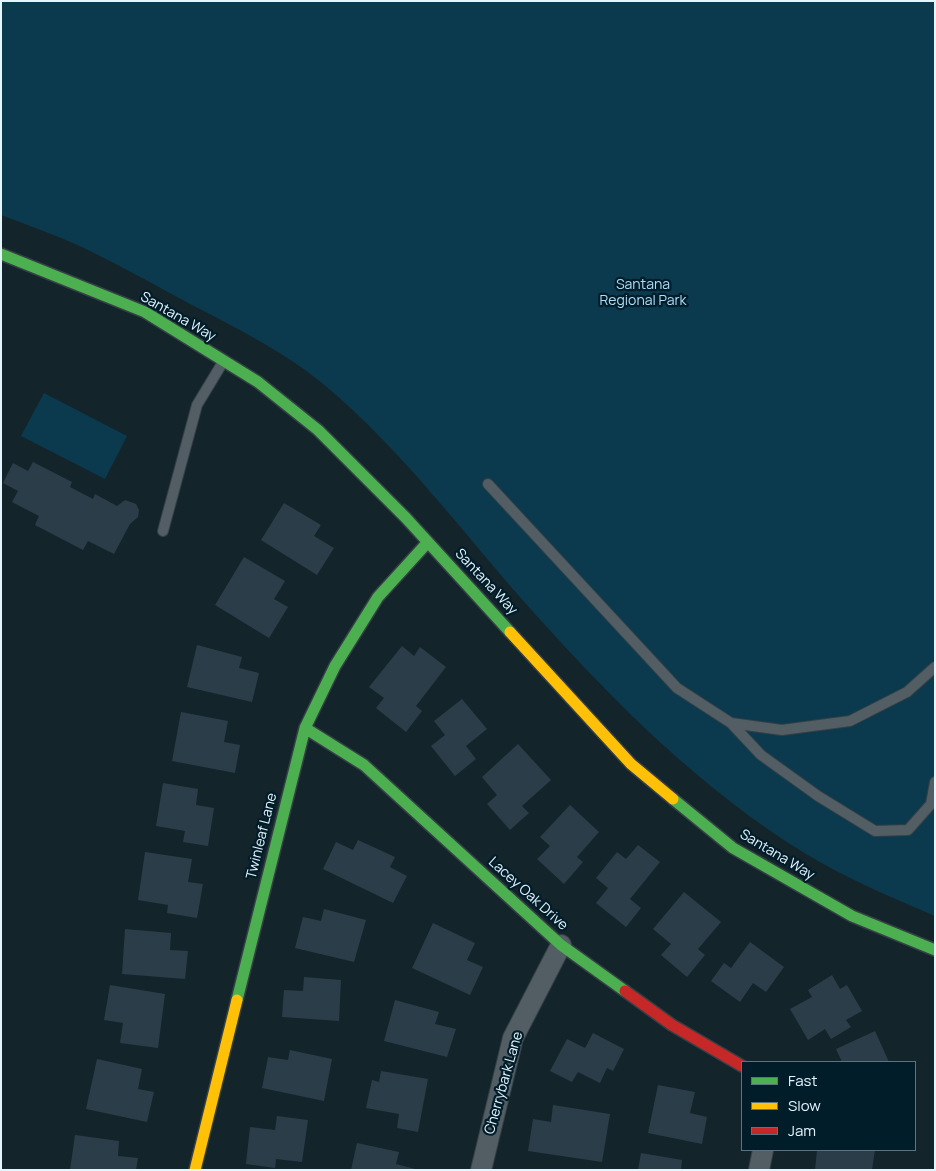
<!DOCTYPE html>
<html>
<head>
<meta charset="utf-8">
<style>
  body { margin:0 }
  #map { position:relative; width:936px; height:1171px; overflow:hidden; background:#14242b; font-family:Manrope,sans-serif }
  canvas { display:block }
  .frame { position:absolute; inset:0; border:2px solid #e5f5fe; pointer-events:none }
  .legend { position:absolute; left:741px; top:1061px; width:175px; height:90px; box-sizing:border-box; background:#021d2a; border:1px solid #5d737f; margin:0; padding:6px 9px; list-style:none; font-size:15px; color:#e5f5fe }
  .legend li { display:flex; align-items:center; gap:10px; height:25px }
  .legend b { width:25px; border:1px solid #5d737f }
</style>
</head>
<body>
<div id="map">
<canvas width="936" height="1171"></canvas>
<div class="frame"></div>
<ul class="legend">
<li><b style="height:6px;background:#4caf50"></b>Fast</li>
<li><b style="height:6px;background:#ffc107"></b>Slow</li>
<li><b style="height:6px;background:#c62828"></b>Jam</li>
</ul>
</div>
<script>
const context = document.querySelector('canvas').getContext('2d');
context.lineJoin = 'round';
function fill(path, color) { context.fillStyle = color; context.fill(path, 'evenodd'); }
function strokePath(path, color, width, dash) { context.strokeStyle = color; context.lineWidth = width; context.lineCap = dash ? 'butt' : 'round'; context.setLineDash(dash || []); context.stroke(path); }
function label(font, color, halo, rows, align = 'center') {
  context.font = font + ' Manrope,sans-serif'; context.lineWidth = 4.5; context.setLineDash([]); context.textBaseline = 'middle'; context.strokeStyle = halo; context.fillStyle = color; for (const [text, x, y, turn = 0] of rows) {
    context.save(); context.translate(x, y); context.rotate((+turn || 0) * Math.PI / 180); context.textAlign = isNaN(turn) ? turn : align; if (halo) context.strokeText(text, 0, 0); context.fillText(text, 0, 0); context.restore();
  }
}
const green = new Path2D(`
  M1 1H935V916C891 897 847 879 806 854 703 791 616 704 535 614 465 536 403 450 322 383 283 351 238 329 194 306 154 285 115 262 73 243 50 233 25 224 1 215Z
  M44 393 127 436 105 479 21 436Z`);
const building = new Path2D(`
  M33 462 72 482 70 487 93 499 95 494 117 506 125 500 136 504 139 510 138 517 130 524 114 554 88 541 83 550 35 525 39 516 12 502 18 491 3 483 13 463 28 471Z
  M284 503 321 525 314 536 334 548 317 575 261 540Z
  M244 557 285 581 274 599 288 607 269 638 215 605Z
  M197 645 242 657 239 668 259 673 252 702 187 687Z
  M402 646 414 656 420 647 446 667 416 706 422 711 406 732 376 708 384 698 369 687Z
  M462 699 487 729 466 746 476 759 455 776 431 746 445 735 434 721Z
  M181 712 228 721 224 742 240 745 235 773 172 761Z
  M518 744 551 780 522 806 529 813 510 830 487 804 497 795 482 777Z
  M163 783 198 789 196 805 214 808 208 846 183 842 185 831 156 826Z
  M570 805 599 832 577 857 583 862 564 884 537 859 550 846 540 837Z
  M358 840 395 857 390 867 407 876 393 903 323 869 336 842 353 850Z
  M638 845 660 862 630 899 641 908 626 927 596 903 608 888 596 878 617 852 626 859Z
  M145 852 192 859 188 882 203 884 197 918 167 913 168 905 138 900Z
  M684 892 721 922 698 949 705 955 687 977 661 955 671 944 653 929Z
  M324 909 366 920 354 962 295 948 303 917 321 921Z
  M433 923 475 943 467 960 483 967 470 995 412 968Z
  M125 929 171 933 170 950 188 951 185 979 122 974Z
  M750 942 784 967 766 992 753 983 740 1002 711 981 724 963 731 968Z
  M832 975 840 989 847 985 862 1011 846 1020 851 1027 831 1039 825 1029 808 1040 790 1009 812 997 808 990Z
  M304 977 341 980 339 1021 282 1017 284 990 303 991Z
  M110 985 165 994 158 1048 120 1043 123 1023 104 1020Z
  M395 1000 439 1012 435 1024 456 1029 447 1057 384 1041Z
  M875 1031 889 1062H842L836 1049Z
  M593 1033 624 1049 613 1071 607 1068 600 1083 578 1072 572 1082 550 1071 567 1039 585 1048Z
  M290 1050 332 1059 324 1101 262 1088 268 1057 288 1060Z
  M97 1059 142 1069 138 1089 154 1092 147 1122 86 1109Z
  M381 1071 428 1079 418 1132 397 1128 399 1114 366 1108 372 1080 379 1082Z
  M658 1085 695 1092 690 1113 707 1117 702 1144 648 1133Z
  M553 1105 610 1114 602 1162 528 1151 533 1119 551 1122Z
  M277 1116 308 1120 302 1162 276 1159 275 1168 246 1164 250 1127 275 1130Z
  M75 1135 119 1141 118 1156 138 1158 136 1170H70Z
  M357 1143 399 1152 396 1164 419 1170H351Z
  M817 1150H875L872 1170H815Z
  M641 1153 682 1160 681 1170H638Z`);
const lane = new Path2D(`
  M488 484 677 688 731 723 782 730 850 721 907 692 935 667
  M163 531 197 405 223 362
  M731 723 761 755 818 796 875 831 908 830 931 804 935 782`);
const street = new Path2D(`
  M481 1170 513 1038 561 945
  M759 1170 763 1150`);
const fast = new Path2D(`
  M1 254 145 312 258 382 318 430 406 518 510 632
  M305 728 364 765 561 945 625 991
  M673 799 733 848 852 916 935 950
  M237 1000 305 728 335 666 378 597 428 542`);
const slow = new Path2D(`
  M510 632 631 764 673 799
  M195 1170 237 1000`);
const jam = new Path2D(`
  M625 991 672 1025 742 1066`);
const parkNames = [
  ["Santana",643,285],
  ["Regional Park",643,301]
];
const streetNames = [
  ["Santana Way",178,317,30],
  ["Santana Way",486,582,47],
  ["Twinleaf Lane",262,836,-76],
  ["Santana Way",777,855,31],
  ["Lacey Oak Drive",528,894,42],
  ["Cherrybark Lane",504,1083,-74]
];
fill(green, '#0b3a4e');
fill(building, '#2c3d4a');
strokePath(lane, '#354046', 12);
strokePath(street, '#354046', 22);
strokePath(fast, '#354046', 14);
strokePath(slow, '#354046', 14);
strokePath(jam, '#354046', 14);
strokePath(lane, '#525e64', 10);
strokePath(street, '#525e64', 20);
strokePath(fast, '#4caf50', 11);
strokePath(slow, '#ffc107', 11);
strokePath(jam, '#c62828', 11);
label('14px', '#addefa', '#021d2a', parkNames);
label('14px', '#e5f5fe', '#021d2a', streetNames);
</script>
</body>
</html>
